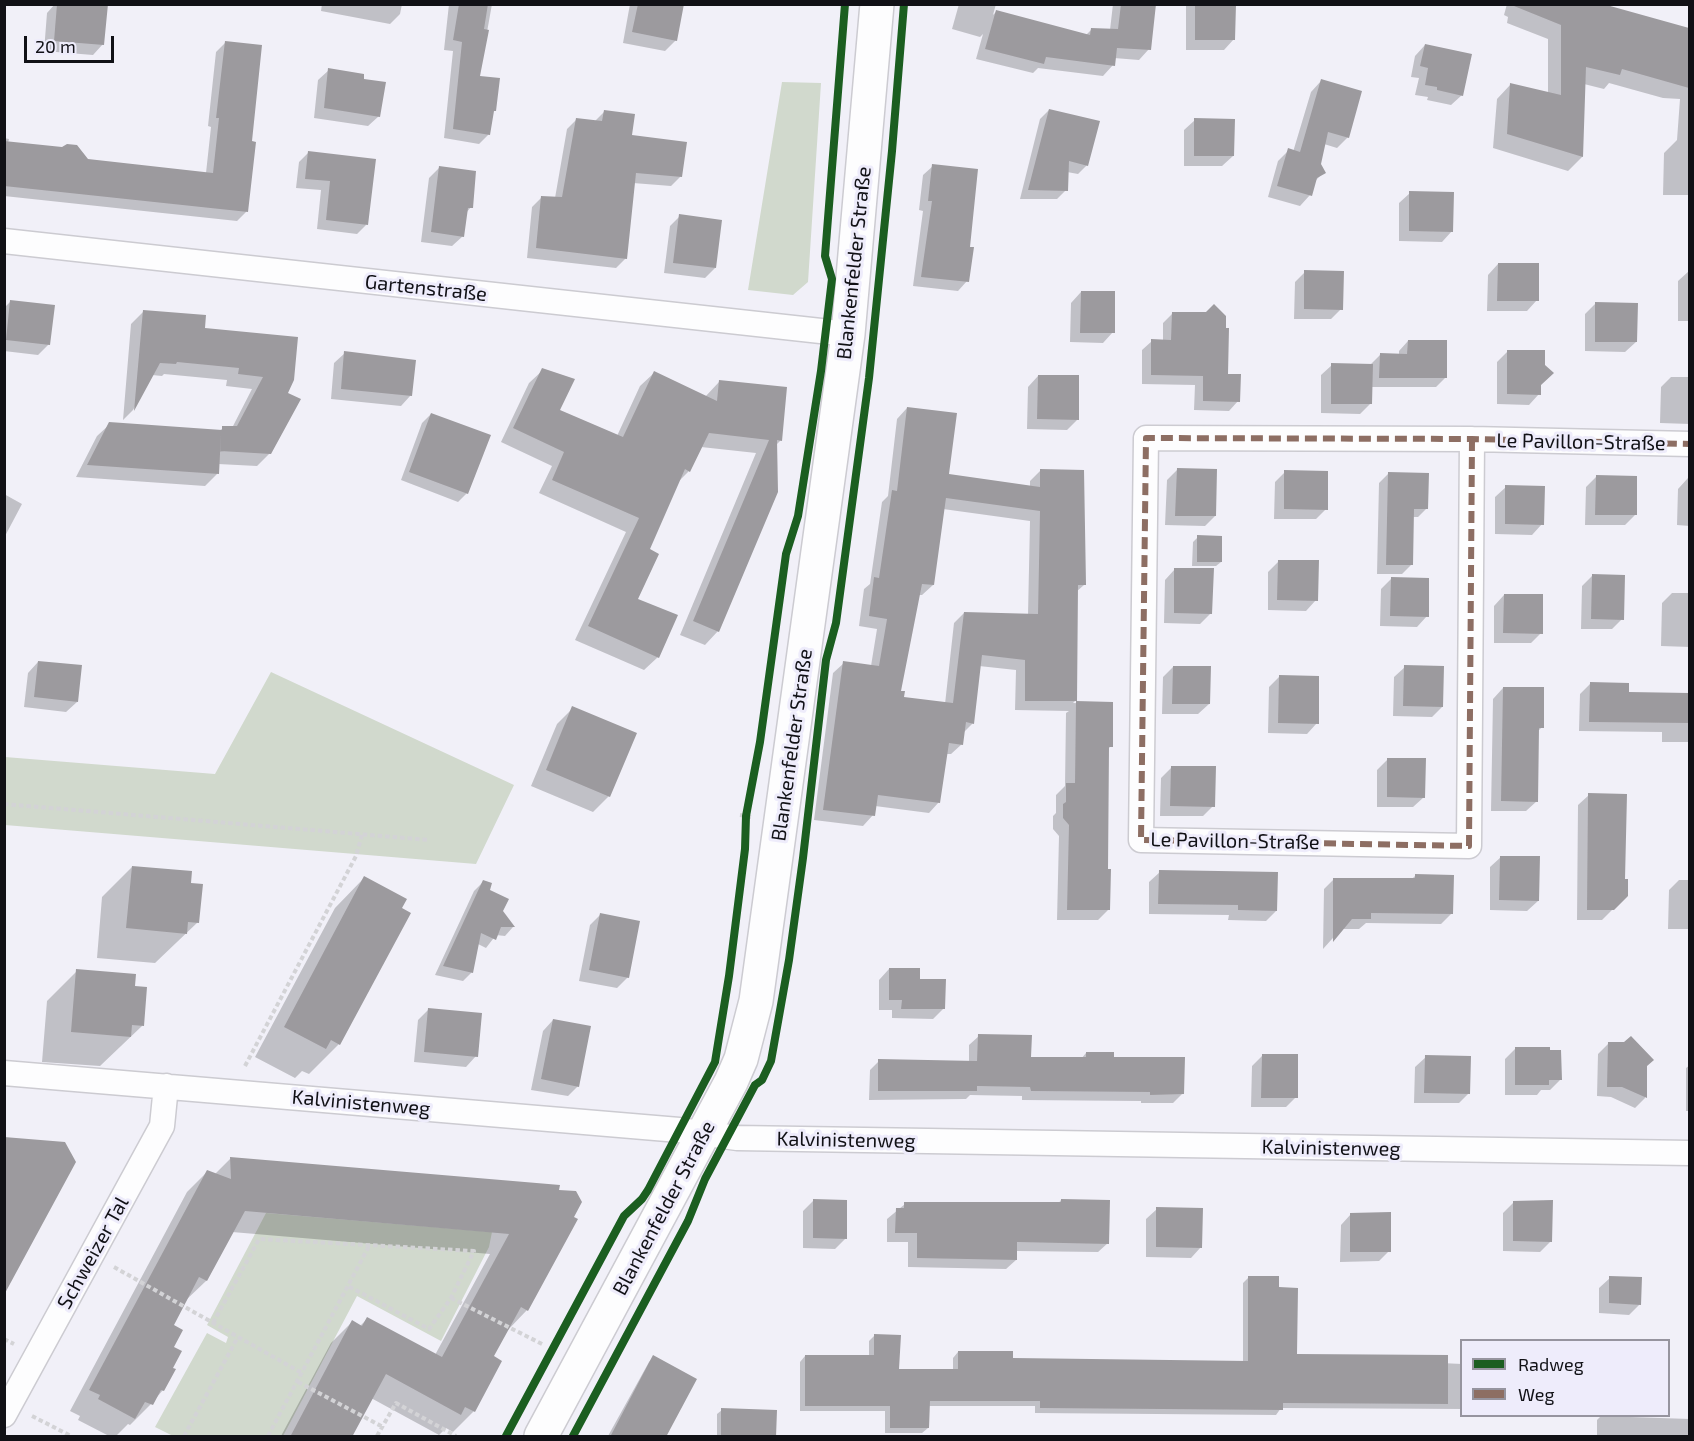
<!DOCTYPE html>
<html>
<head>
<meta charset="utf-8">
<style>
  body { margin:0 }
  #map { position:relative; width:1694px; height:1441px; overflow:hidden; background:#f1f0f8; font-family:"Exo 2",sans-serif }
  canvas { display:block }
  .frame { position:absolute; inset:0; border:6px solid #111116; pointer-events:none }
  .legend { position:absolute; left:1460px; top:1339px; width:210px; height:78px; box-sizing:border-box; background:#eeecfb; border:2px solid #96949f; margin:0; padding:8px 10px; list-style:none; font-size:18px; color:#111116 }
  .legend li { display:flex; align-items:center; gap:12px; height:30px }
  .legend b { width:30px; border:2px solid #96949f }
  .scale { position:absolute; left:24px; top:36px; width:90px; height:27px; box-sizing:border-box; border:3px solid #111116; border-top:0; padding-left:8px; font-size:18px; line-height:21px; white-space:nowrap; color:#111116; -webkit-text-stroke:4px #eeecfb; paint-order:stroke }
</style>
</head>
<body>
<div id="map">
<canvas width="1694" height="1441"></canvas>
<div class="frame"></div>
<ul class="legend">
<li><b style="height:8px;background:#1b5e20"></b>Radweg</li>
<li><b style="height:8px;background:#8d6e63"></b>Weg</li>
</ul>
<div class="scale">20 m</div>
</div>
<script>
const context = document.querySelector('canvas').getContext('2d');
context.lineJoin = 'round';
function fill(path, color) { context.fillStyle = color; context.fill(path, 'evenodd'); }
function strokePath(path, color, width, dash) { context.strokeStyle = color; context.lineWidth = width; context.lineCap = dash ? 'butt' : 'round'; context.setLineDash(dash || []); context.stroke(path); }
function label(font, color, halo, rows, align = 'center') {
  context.font = font + ' "Exo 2",sans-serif'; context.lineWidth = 6; context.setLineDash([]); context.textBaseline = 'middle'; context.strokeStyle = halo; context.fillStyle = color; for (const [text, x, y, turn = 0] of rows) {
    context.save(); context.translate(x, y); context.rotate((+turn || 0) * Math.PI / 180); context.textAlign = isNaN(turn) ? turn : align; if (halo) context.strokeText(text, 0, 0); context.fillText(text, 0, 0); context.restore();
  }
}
const green = new Path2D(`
  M782 82 821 83 808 282 793 295 748 290Z
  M271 672 514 785 476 864 5 825V757L215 774Z
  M266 1213 492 1232 489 1247 441 1341 357 1296 283 1436H173L155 1427 207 1333 226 1343 228 1337 207 1325Z`);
const shadow = new Path2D(`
  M55 4H87L103 44 93 55 44 51 47 13Z
  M322 4H402L400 14 390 24 321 11Z
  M449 4H492L479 77 492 113 489 134 479 144 444 138 453 51 444 50Z
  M630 4H683L676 40 665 51 623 43Z
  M959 4H996L993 15 996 12 1085 36 1092 29 1110 30 1113 4H1154L1149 49 1139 60 1114 58 1113 65 1103 76 1038 68 1033 73 976 59 983 34 980 37 952 29Z
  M1186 4H1234V39L1224 50H1186Z
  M1507 4H1597L1690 30V195H1663L1664 153 1677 140 1680 99 1663 98 1609 83 1604 89 1584 84 1582 157 1568 171 1493 148 1497 99 1511 84 1548 93V39L1507 23 1508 17 1504 15Z
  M225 43 251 143 246 212 237 221 4 196V138L9 139 8 143 88 160 206 173 211 127 208 126 216 52Z
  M1425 45 1462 95 1451 105 1427 100 1428 97 1415 95 1419 78 1411 77 1415 56Z
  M329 70 363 80 379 116 368 126 314 118 318 80Z
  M1321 81 1348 137 1337 148 1324 144 1320 164 1324 172 1314 182 1310 195 1300 206 1268 197 1278 161 1289 150 1293 152 1311 92Z
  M1049 110 1087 165 1078 174 1067 172 1066 190 1057 199H1020L1040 119Z
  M605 111 630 137 681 176 671 186 633 183 626 258 616 268 527 258 532 207 542 197 555 198 567 129 577 119 594 122Z
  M1195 120 1233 156 1222 166H1184V130Z
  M309 152 366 225 357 234 317 229 321 190 296 188 299 162Z
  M933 166 968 248 967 281 958 291 913 286 923 211 919 210 923 175Z
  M439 168 471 207 466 213 463 236 452 246 421 242 429 178Z
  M1410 193 1452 231 1442 242 1399 241V203Z
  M680 216 715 268 705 278 664 273 670 226Z
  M1498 264 1537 300 1527 311H1487L1488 275Z
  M1689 271 1690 321H1678V281Z
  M1305 272 1341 309 1331 319H1294L1295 282Z
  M1081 292 1113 332 1103 343 1070 342 1071 303Z
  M11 301 49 344 38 355 4 351V308Z
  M1596 303 1636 342 1625 352 1585 351V314Z
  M144 311 204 330 286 393 270 453 257 466 218 464 217 474 205 486 76 477 97 436 110 424 218 432 223 428H232L252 389 226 386 227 380 164 374 162 376 152 375 133 410 123 420 131 324Z
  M1172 314 1227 375 1238 401 1229 411 1194 410 1195 385 1142 384V350L1152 341H1163V323Z
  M1408 341 1445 378 1436 387H1371V403L1360 414 1321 413V375L1332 365 1371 364 1380 355H1399V351Z
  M1508 351 1539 386V394L1529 405 1497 404V362Z
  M345 353 411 395 401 406 331 399 334 363Z
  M543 370 558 410 617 436 640 386 654 373 705 397 719 382 781 440 776 445 718 631 705 645 680 635 756 453 701 447 689 471 677 483 648 550 636 599 658 657 644 670 575 640 626 532 539 493 552 466 501 442 529 383Z
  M1038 376 1077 420 1067 430 1027 429 1028 387Z
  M1671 377H1690V424L1660 423 1661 387Z
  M907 408 947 475 1030 487V481L1041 470 1084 585 1076 592 1075 701 1073 703 1112 704 1111 746 1107 750 1108 910 1098 920H1057L1059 836 1053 829V816L1056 813V795L1065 786 1066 713 1069 711 1015 710 1016 670 979 666 973 723 963 733 962 744 951 754H946L939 802 929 813 875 806 873 815 863 826 814 820 833 673 844 663 871 666 877 629 859 626 864 589 870 584 882 502 888 496 897 419ZM943 509 1030 521 1028 615 964 613 954 623 945 704 902 698 899 692 918 595H922L933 585Z
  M431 414 467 493 458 502 401 480 422 423Z
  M1177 470 1215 516 1205 526 1165 525 1167 480Z
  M1285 472 1326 509 1316 519H1274L1275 482Z
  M1388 474 1427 508 1418 517H1412L1411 565 1402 574H1377L1379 483Z
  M1596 477 1635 515 1625 525H1585L1586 487Z
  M1688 478 1690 526 1677 525 1678 489Z
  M1506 487 1542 524 1532 535 1495 534V497Z
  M4 494 22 504 4 538Z
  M1198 537 1221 562 1216 566H1192L1193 542Z
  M1279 561 1316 600 1306 611 1268 610V572Z
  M1175 569 1211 613 1200 624 1164 623 1165 580Z
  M1592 576 1622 619 1612 629H1581L1582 586Z
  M1391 579 1427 616 1417 627 1380 626 1381 589Z
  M1672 593H1690V647L1661 646 1662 603Z
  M1504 595 1541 633 1531 643H1494V606Z
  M38 662 77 702 66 712 24 707 28 673Z
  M1173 667 1209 704 1198 714H1162L1163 677Z
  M1405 667 1442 707 1432 717 1393 716 1394 677Z
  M1279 677 1317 723 1307 734 1268 733 1269 687Z
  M1590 684 1627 694 1690 695V742H1662V732L1579 731 1580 694Z
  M1503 688 1542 727 1537 732V801L1526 811H1491L1493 699Z
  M573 708 609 796 593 812 531 786 557 724Z
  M1388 759 1424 797 1413 807H1377V770Z
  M1172 767 1213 806 1203 816H1160L1161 778Z
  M1589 795 1627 895 1602 920H1577L1578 805Z
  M1501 857 1538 901 1527 911 1490 910V867Z
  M132 867 189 884 198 922 155 963 97 958 102 897Z
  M1160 872 1276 911 1266 921 1228 920 1229 915 1149 914V882Z
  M1415 876 1452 913 1441 924 1366 923 1359 929H1341L1323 949 1324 889 1334 879 1411 880Z
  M364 878 339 1044 309 1074 302 1071 295 1078 255 1057 335 908Z
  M1679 880H1690V929H1668L1669 890Z
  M483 882 513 927 505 936 496 935 486 948 478 944 472 972 463 981 435 975 474 891Z
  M600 915 628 977 617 988 579 981 590 925Z
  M889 969 944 1008 933 1019 892 1018V1010H879V980Z
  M77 971 134 987 142 1026 100 1066 42 1062 47 1001Z
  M429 1009 476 1056 466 1067 414 1062 418 1020Z
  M553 1020 578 1086 568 1096 531 1090 543 1031Z
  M979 1036 1030 1058 1081 1059 1086 1053 1113 1059 1182 1094 1173 1103H1141V1101L1022 1100V1096L970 1095 966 1099 869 1100 870 1070 879 1061 969 1062V1045Z
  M1608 1044 1646 1066 1645 1098 1635 1108 1611 1097 1597 1096 1598 1054Z
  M1515 1049 1548 1052 1560 1080 1550 1090H1541L1537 1095H1505V1059Z
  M1262 1056 1296 1097 1286 1107H1251L1252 1066Z
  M1426 1057 1469 1093 1459 1103H1414L1415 1067Z
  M1690 1065V1111H1686V1068Z
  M230 1159 557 1191 572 1217 576 1219 527 1310 506 1332 492 1357 474 1411 453 1432 446 1428 439 1435 371 1398 351 1436H281L331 1343 352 1322 360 1326 367 1319 435 1355 490 1254 232 1232 206 1281 185 1301 172 1326V1348L163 1390 151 1404 130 1425 128 1424 116 1436H109L78 1420 80 1416 70 1411 187 1192 208 1171 215 1174Z
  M1061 1200 1108 1243 1098 1252 1016 1251V1260L1006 1269 908 1267V1242H887V1219L905 1204H1058Z
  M813 1201 846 1238 835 1249 803 1248V1211Z
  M1513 1203 1551 1241 1540 1252 1503 1251V1213Z
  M1157 1209 1201 1247 1191 1258 1146 1257V1219Z
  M1351 1214 1389 1251 1379 1261 1340 1262 1341 1225Z
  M1249 1277 1278 1289 1295 1356 1462 1364V1409L1281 1408 1276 1415 1035 1413V1406H928V1428L922 1433H885V1411H800V1362L805 1356 869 1357V1341L875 1335 897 1371H953V1358L958 1352 1012 1360 1243 1362V1283Z
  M1610 1278 1640 1304 1629 1315 1599 1313V1288Z
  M653 1357 664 1436H608L649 1362Z
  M722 1410 775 1436H717V1414Z
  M1469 1416H1577L1575 1417Z
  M1601 1416 1690 1419V1436H1597V1420Z`);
const building = new Path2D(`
  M57 4H108L104 45 54 41Z
  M459 4H488L484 29 489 30 480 76 500 78 496 111H494L490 135 453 129 462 42 453 40Z
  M638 4H684L677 41 632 32Z
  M1121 4H1156L1151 50 1117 48 1115 66 1046 57 1044 64 985 49 996 10 1090 35 1091 28 1118 29Z
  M1195 4H1236L1235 40H1195Z
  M1515 4H1603L1689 28V88L1622 69 1620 75 1586 67 1583 157 1507 134 1510 83 1561 95V25L1514 6Z
  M225 41 262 45 252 141 256 142 248 212 4 186V141L62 147 67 144 77 145 88 159 213 173 219 118H216Z
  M1425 44 1472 54 1463 96 1437 90V87L1425 85 1428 68 1420 66Z
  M328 68 364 74V79L386 82 380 117 324 108Z
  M1321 79 1362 91 1349 138 1328 132 1321 164 1326 173 1317 178 1312 196 1277 186 1288 148 1300 152Z
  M1049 109 1100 121 1088 166 1069 161 1068 191 1028 190Z
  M604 110 635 114 632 135 687 142 682 177 636 173 627 259 536 248 541 196 562 197 576 118 602 121Z
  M1194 118 1235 119 1234 156H1194Z
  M308 151 376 159 368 225 326 220 330 181 305 179Z
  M932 164 978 169 970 247H974L969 282 921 277 932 201H928Z
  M439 166 476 171 473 208H468L464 237 431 232Z
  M1409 191 1454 192 1453 232 1409 231Z
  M679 214 722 220 716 268 673 263Z
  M1498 263H1539V301H1497Z
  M1304 270 1344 271 1343 310 1304 309Z
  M1081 291H1115V333H1080Z
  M10 300 55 305 50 345 6 340Z
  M1595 302 1638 303 1637 342H1595Z
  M1214 304 1226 316V328H1229L1228 374H1241L1240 402 1203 401V376L1151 375V339L1171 340 1172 312H1206Z
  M143 310 206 315 205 328 298 337 294 380 288 393 301 399 271 454 220 451 221 434 219 474 87 465 109 422 222 430V426H237L263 377 238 374 239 368 177 362 176 364 160 363 134 411Z
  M1408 340H1447V378H1379L1380 353 1407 354Z
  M1507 350H1545V365L1554 373 1541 385V395L1507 394Z
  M344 351 416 360 412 396 341 389Z
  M1331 363 1373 364 1372 404H1331Z
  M542 368 575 379 560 410 623 437 654 371 717 401 719 380 787 387 782 441 777 440 778 492 719 632 693 621 769 440 709 433 690 472 685 469 650 549 659 554 638 599 678 615 659 658 588 626 639 518 552 480 564 452 513 428Z
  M1038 375H1079V420L1037 419Z
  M907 407 957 413 949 474 1040 487V469L1084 470 1086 585H1078L1077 701H1025V660L982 655 974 724 966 722 963 745 949 743 940 803 878 795 875 816 823 810 843 661 879 666 887 619 869 616 874 577 879 578 892 490 897 491ZM946 498 1040 511 1038 614 964 612 953 703 904 697 905 691H901L922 584 934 585Z
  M431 413 491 435 468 494 409 472Z
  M1177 468 1217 469 1216 516H1175Z
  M1284 470 1328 471V510L1284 509Z
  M1388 472 1429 473 1428 509H1414L1413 565H1386Z
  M1596 475 1637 476V515H1595Z
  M1505 485 1545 486 1544 525 1505 524Z
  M1197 535 1222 536V562H1197Z
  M1278 560H1319L1318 601 1277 600Z
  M1174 568H1214L1212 614 1174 613Z
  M1592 574 1625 575 1624 620 1591 619Z
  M1391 577 1429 578V617L1390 616Z
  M1504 594H1543V634L1503 633Z
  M38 661 82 665 78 702 34 697Z
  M1404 665 1444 666 1443 707 1403 706Z
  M1173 666H1211L1210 704H1172Z
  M1279 675 1319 676V724L1278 723Z
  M1590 682 1629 683V692L1689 693V723L1589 722Z
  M1503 687H1544V728H1539L1538 802 1501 801Z
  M1076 701 1113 702V747H1109L1108 869H1111L1110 910H1067L1069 825 1063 818V804L1066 802V783H1075Z
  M572 706 637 733 610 797 546 770Z
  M1387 758H1426L1425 798 1387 797Z
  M1171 766H1216L1215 807 1170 806Z
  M1588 793 1627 794 1625 879H1628V896L1614 910H1587Z
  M1500 856H1540L1539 901 1499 900Z
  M132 866 192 871 191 883 203 884 199 923 188 922 187 934 126 928Z
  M1159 870 1278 872 1277 911 1238 910V905L1158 904Z
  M1415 874 1454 875 1453 914 1371 913V919H1352L1333 942V878H1415Z
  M364 876 407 899 402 908 411 913 340 1045 331 1040 326 1049 284 1027Z
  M483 880 492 883 490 890 509 899 503 911 515 927H501L496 940 481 933 473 973 443 966Z
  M600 913 640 921 629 978 589 970Z
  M889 968H920V979H946L945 1009H901L902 1000H889Z
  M76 969 136 974 135 986 147 987 144 1026 132 1025 131 1037 71 1032Z
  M428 1008 482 1013 478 1057 424 1052Z
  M553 1019 591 1026 579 1087 541 1079Z
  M978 1034 1032 1035 1031 1057H1086V1052H1114V1057H1185L1184 1094 1150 1095V1092L1031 1091 1030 1087 977 1086V1091H878V1059L977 1061Z
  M1631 1036 1654 1060 1647 1066V1098L1622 1087H1607L1608 1042H1624Z
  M1515 1047H1550V1050H1561L1562 1080H1549V1085H1515Z
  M1262 1054H1298V1098H1261Z
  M1425 1055 1471 1056 1470 1094 1424 1093Z
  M4 1137 65 1142 76 1162 4 1295Z
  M230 1157 560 1185 559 1190 576 1191 582 1202 574 1217 578 1219 528 1311 521 1307 494 1356 502 1361 475 1412 465 1407 461 1415 386 1374 352 1437H290L352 1320 362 1326 367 1317 442 1357 509 1234 245 1211 207 1281 199 1277 174 1325 183 1330 174 1347 182 1351 173 1368 176 1369 164 1391 161 1390 153 1405 145 1402 135 1419 98 1399 100 1395 89 1390 207 1170 231 1179Z
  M813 1199 847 1200V1239L813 1238Z
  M1061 1199 1110 1200 1109 1244 1017 1242V1260L917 1258V1233H895L896 1208H904V1202H1061Z
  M1553 1200 1552 1242 1513 1241V1201Z
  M1156 1207 1203 1208 1202 1248 1156 1247Z
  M1391 1212V1252H1350V1213Z
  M1248 1276H1279V1287L1298 1288 1297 1354 1448 1355V1404L1283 1403V1410L1040 1408V1401H930L929 1428H890V1406H805V1355H874V1334L901 1335 899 1369H958V1351H1013V1358L1248 1361Z
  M1609 1276 1642 1277 1641 1305 1609 1303Z
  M653 1355 697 1379 666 1437H610Z
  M721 1408 777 1410 776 1437H721Z`);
const path = new Path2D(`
  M4 804 429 840
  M740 815 751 817
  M245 1066 356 856 362 835
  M114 1267 302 1373
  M451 1298 544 1345
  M213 1323 259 1239 474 1251 451 1298 429 1329 348 1286
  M4 1339 14 1344
  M298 1382 383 1427
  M32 1416 71 1436
  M184 1436 238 1337
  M268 1436 369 1246
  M377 1436 396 1403 456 1436`);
const street = new Path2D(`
  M4 241 848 334
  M1472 439 1469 846 1141 840 1146 438 1472 439 1690 444
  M4 1073 679 1130 737 1138 1690 1153
  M4 1415 162 1126 166 1086`);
const secondary = new Path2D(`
  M541 1436 731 1082 741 1059 756 1001 848 334 877 4`);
const quiet = new Path2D(`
  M1472 439 1469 846 1141 840 1146 438 1472 439 1690 444`);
const cycleway = new Path2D(`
  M506 1436 624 1216 642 1199 648 1190 715 1062 729 976 745 849 746 816 760 742 786 554 798 516 821 371 832 279 825 256 845 4
  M573 1436 688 1221 705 1179 755 1085 762 1080 771 1061 789 960 803 858 826 660 836 623 869 378 892 151 904 4`);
const streetNames = [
  ["Blankenfelder Straße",854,263,-84],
  ["Gartenstraße",426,288,6],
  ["Le Pavillon-Straße",1581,442,1],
  ["Blankenfelder Straße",792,745,-82],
  ["Le Pavillon-Straße",1235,841,1],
  ["Kalvinistenweg",361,1103,5],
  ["Kalvinistenweg",846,1140,1],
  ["Kalvinistenweg",1331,1148,1],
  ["Blankenfelder Straße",664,1208,-62],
  ["Schweizer Tal",93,1253,-61]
];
fill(green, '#d1d9cd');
fill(shadow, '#0003');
fill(building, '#9c9a9e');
strokePath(street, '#cccbd1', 27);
strokePath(secondary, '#cccbd1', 36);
strokePath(path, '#d3d3d6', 4, [4.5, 3]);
strokePath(street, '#fdfdfe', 24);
strokePath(secondary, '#fdfdfe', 33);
strokePath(quiet, '#8d6e63', 6, [12, 6]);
strokePath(cycleway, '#1b5e20', 8);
label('20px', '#111116', '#eeecfb', streetNames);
</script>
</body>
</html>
